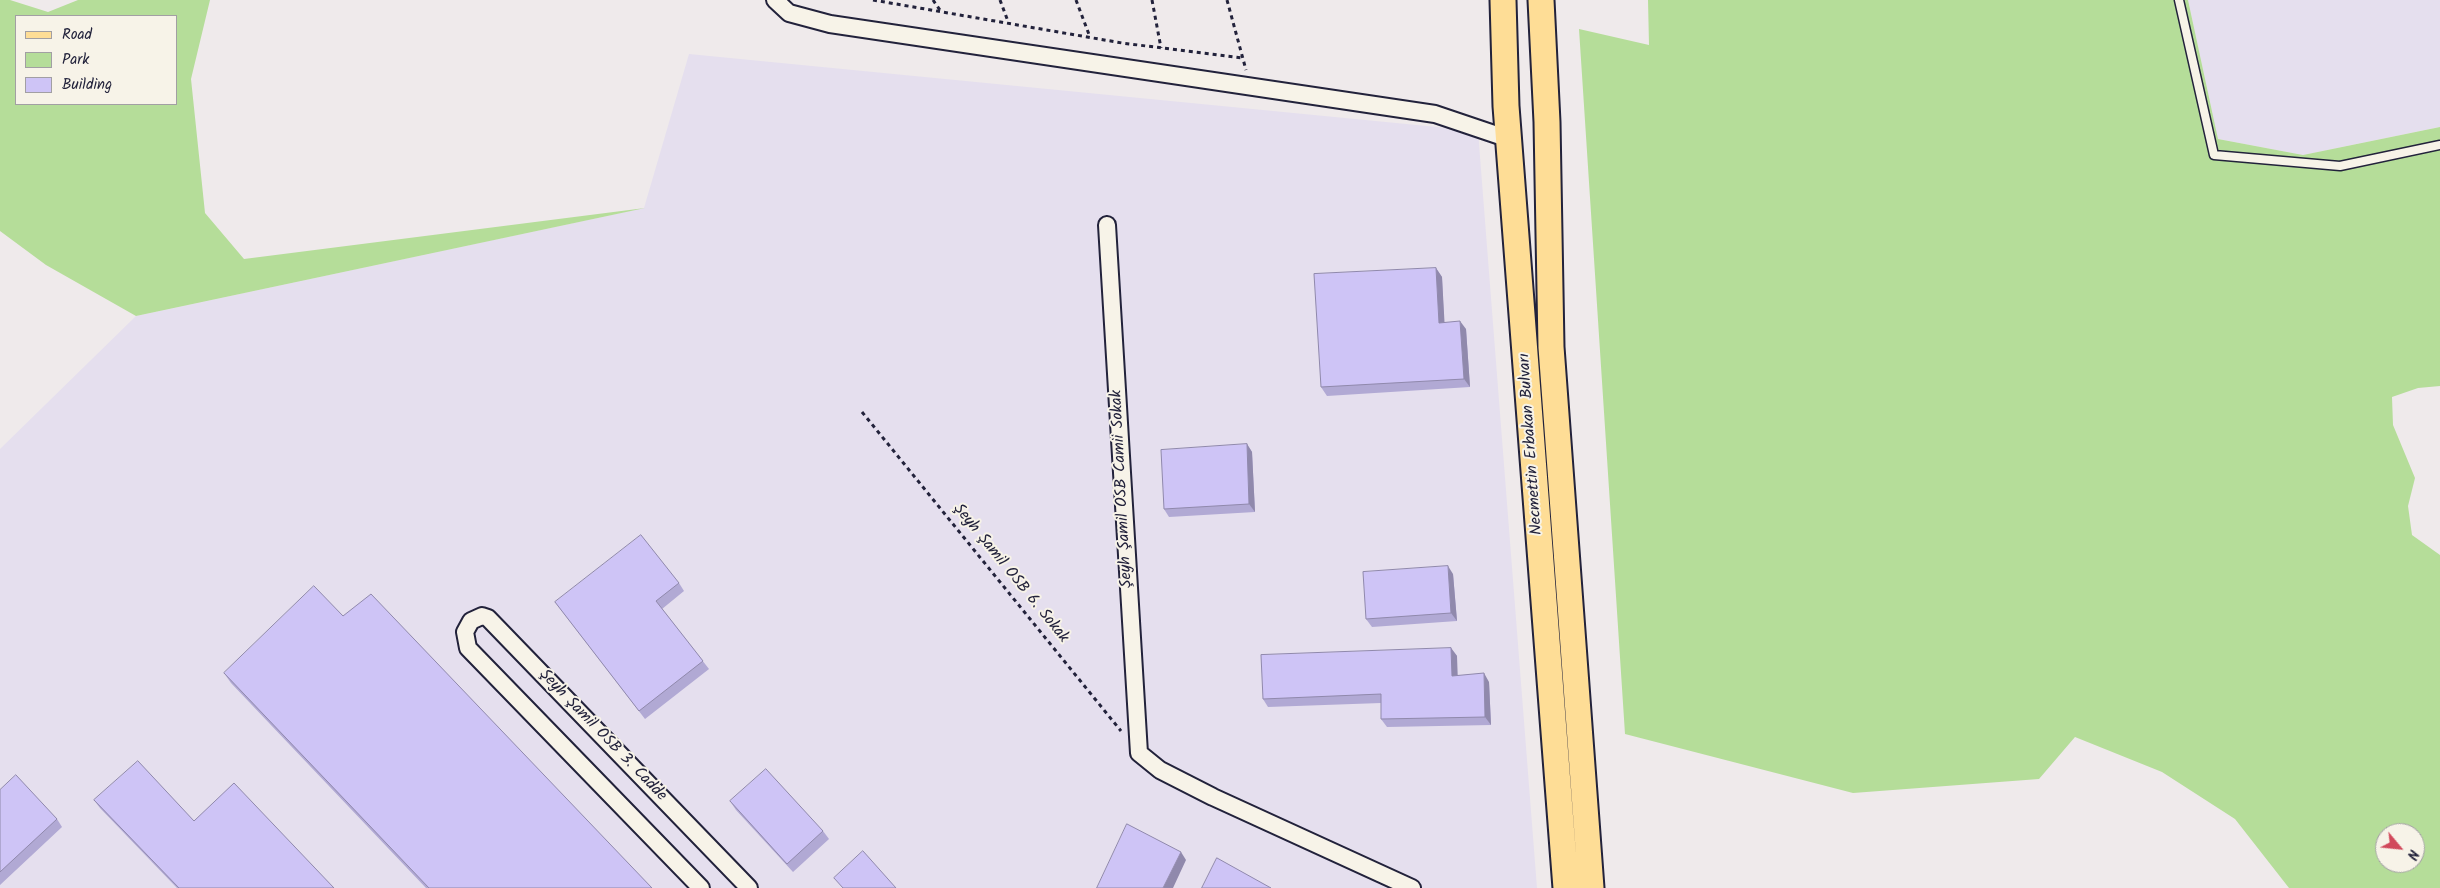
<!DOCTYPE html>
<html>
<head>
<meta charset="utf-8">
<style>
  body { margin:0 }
  #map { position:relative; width:2440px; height:888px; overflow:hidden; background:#efeaeb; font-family:Kalam,sans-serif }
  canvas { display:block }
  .legend { position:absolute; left:15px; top:15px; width:162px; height:90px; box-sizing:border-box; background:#f7f3e8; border:1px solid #a29fa3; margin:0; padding:6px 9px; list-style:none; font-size:15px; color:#22223b }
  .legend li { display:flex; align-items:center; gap:10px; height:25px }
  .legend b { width:25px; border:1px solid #a29fa3 }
  .north { position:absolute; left:2375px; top:823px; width:50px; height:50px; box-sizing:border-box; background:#f7f3e8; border:1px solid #a29fa3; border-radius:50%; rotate:118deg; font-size:14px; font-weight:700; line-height:20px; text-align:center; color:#22223b }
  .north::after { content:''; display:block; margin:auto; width:18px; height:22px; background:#d1495b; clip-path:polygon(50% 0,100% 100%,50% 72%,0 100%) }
</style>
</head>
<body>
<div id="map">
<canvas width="2440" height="888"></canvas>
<ul class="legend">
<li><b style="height:6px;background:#fedd96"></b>Road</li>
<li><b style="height:14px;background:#b5dd99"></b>Park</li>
<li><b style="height:14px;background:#cec4f6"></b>Building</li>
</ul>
<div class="north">N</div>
</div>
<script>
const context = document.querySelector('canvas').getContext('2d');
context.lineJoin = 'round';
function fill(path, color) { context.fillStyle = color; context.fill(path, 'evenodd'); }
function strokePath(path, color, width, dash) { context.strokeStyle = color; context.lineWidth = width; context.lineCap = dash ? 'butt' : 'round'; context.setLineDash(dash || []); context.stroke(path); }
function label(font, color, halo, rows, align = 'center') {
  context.font = font + ' Kalam,sans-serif'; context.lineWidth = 4; context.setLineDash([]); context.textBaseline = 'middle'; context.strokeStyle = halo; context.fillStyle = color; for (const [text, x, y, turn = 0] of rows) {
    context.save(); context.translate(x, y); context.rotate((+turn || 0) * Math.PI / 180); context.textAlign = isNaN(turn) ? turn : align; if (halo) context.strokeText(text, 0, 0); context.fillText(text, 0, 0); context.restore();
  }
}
const built = new Path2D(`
  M2188 0H2440V127L2303 155 2218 139Z
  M689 54 1478 131 1537 888H0V449L136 316 644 208Z`);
const green = new Path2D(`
  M0 0H10L48 12 78 0H210L191 79 205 213 244 259 645 208 136 316 46 265 0 231ZM16 16H176V104H16Z
  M1648 0H2188L2218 139 2303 155 2440 127V386L2418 388 2392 397 2393 425 2415 478 2408 506 2412 535 2440 555V888H2289L2235 819 2162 772 2075 737 2039 779 1853 793 1625 734 1579 29 1649 45ZM2385 833H2415V863H2385Z`);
const path = new Path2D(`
  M873 0 1122 43 1243 58
  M933 0 942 13
  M1000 0 1009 24
  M1076 0 1090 37
  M1152 0 1161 48
  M1227 0 1246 70
  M862 412 1121 731`);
const lane = new Path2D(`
  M2179 0 2214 155 2340 166 2440 145`);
const street = new Path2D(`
  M775 0 789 13 830 24 1435 114 1509 139
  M1107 225 1139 753 1160 770 1213 797 1412 888
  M701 888 468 648 465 632 471 621 482 616 488 618 749 888`);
const primary = new Path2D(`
  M1503 0 1506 106 1566 888
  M1541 0 1547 122 1551 347 1591 888`);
const wall = new Path2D(`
  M1436 268 1442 277 1444 322 1466 329 1470 387 1327 396 1321 387Z
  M1247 444 1252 452 1255 512 1169 517 1164 509Z
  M1453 574 1457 621 1372 627 1366 619Z
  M679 583 684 591 662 609 709 669 645 719 555 602Z
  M343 616 652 888H426L231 683 224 673Z
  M1451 648 1457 656V675L1489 682 1491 725 1387 727 1381 719V703L1268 707 1263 699Z
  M0 790 57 819 62 827 0 885Z
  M94 800 194 821 334 888H177L100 808Z
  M730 801 823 831 829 839 793 872 736 810Z`);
const shadedWall = new Path2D(`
  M1436 268 1442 277 1445 331 1439 323Z
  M1460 321 1466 329 1470 387 1464 379Z
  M1247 444 1252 452 1255 512 1249 504Z
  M1448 566 1453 574 1457 621 1451 613Z
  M1451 648 1457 656 1458 684 1452 676Z
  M1484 673 1489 682 1491 725 1485 717Z
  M1181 852 1186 860 1173 888H1163Z`);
const building = new Path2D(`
  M1436 268 1439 323 1460 321 1464 379 1321 387 1314 274Z
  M1247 444 1249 504 1164 509 1161 450Z
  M641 535 679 583 656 601 703 661 639 711 555 602Z
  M1448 566 1451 613 1366 619 1363 572Z
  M314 586 343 616 371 594 652 888H429L224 673Z
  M1451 648 1452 676 1484 673 1485 717 1381 719V694L1263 699 1261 655Z
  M138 761 194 821 234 783 334 888H179L94 800Z
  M766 769 823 831 787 864 730 801Z
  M16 775 57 819 0 872V790Z
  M1127 824 1181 852 1163 888H1097Z
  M863 851 896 888H843L834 878Z
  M1217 858 1271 888H1202Z`);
const streetNames = [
  ["Necmettin Erbakan Bulvarı",1532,444,-94],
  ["Şeyh Şamil OSB Camii Sokak",1123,489,-93],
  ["Şeyh Şamil OSB 6. Sokak",1010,574,51],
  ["Şeyh Şamil OSB 3. Cadde",602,736,46]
];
fill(built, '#e5dfee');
fill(green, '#b5dd99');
strokePath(lane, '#22223b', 11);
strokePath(street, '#22223b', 20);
strokePath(primary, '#22223b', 29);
strokePath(path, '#22223b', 3, [4, 4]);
strokePath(lane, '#f7f3e8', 8);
strokePath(street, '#f7f3e8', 16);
strokePath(primary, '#fedd96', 25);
fill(wall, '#b1a9d4');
fill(shadedWall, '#9089ac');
fill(building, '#cec4f6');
strokePath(building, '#9089ac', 1);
label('16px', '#22223b', '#f7f3e8', streetNames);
</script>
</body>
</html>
